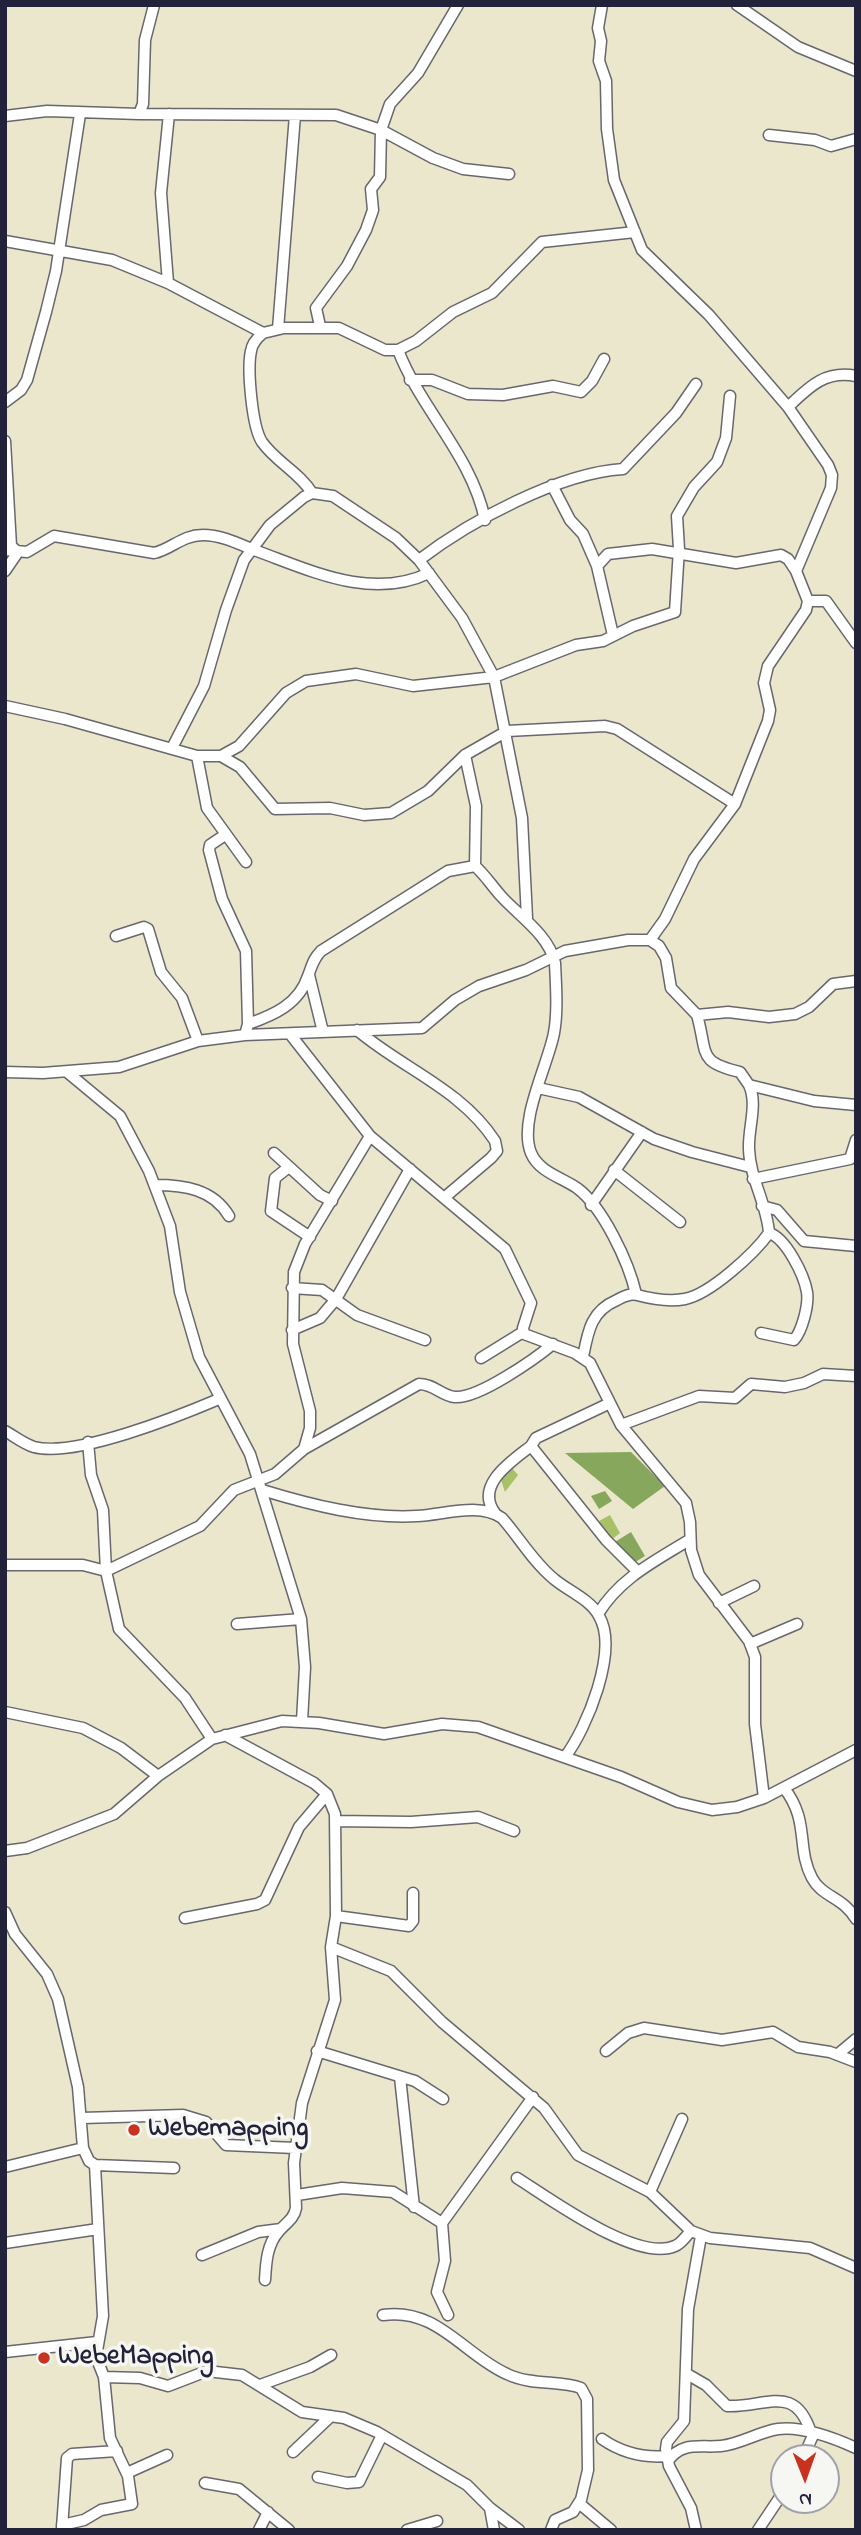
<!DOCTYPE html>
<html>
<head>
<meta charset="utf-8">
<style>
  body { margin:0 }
  #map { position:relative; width:861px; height:2535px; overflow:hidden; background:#ebe7cc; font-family:"Indie Flower",sans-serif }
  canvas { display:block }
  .frame { position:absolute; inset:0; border:7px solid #22223b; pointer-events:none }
  .north { position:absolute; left:770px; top:2444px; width:70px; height:70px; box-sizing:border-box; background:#f6f6f2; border:2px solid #a1a1a9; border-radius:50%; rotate:179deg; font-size:19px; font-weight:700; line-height:28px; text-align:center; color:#22223b }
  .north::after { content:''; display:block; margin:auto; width:24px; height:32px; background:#c8321e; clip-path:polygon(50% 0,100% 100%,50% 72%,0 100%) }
</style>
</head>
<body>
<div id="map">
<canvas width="861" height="2535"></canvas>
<div class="frame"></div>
<div class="north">N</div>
</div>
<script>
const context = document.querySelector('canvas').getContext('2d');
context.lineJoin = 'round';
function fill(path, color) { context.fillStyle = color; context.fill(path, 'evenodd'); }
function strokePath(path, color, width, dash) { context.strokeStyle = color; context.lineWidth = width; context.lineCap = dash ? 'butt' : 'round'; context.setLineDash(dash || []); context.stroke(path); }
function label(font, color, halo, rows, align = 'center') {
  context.font = font + ' "Indie Flower",sans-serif'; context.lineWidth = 7; context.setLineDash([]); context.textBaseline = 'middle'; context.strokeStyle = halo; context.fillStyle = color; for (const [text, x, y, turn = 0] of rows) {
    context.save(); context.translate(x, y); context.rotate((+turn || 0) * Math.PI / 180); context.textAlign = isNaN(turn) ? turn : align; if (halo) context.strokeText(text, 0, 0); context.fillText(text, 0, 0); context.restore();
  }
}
const green = new Path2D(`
  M512 1468 518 1475 505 1492 501 1480Z
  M610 1515 620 1533 611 1540 599 1521Z`);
const forest = new Path2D(`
  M631 1452 665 1486 633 1509 565 1453Z
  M605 1491 612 1501 599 1509 591 1496Z
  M631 1532 645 1556 632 1564 610 1545Z`);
const minor = new Path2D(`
  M602 5 598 28 601 41 599 61 606 81 607 129 614 180 642 250 709 315 788 407 828 465 832 475 831 488 796 571 808 601 806 610 768 666 764 683 770 710 768 721 735 804 694 859 665 919 650 940
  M737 5 798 47 856 71
  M139 114 336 115 381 130 433 158 463 169 509 174
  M5 116 47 111 139 114 143 104 145 40 154 5
  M769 135 815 140 831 146 856 139
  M5 241 112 260 168 283 263 333 284 328H339L385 350H398L416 341 453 312 492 293 542 242 635 232
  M168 283 161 193 169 114
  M320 326 316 308 347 266 366 230 373 210 371 189 380 177 381 130 390 104 418 73 458 5
  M278 329 295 115
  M263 333C257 338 252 343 251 351 247 369 252 427 262 442 276 462 299 472 312 493
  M398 350C421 410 472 456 485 520
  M410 380H432L468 394 503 395 553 386 581 392 592 381 604 359
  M5 402 21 390 27 380 46 312 56 271 80 114
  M788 407C809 387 825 370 856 376
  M5 441 11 546 18 552 5 571
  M552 485 570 520 583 534 597 566 613 635
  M5 550 27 552 54 536 154 553C172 549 182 535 203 535 221 535 237 543 254 550 310 570 371 601 429 573
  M419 560C470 521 559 473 623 469L676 413 696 384
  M597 566 608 554 652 549 736 563 781 555 788 559 796 571
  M808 601H826L856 643
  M5 706 65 719 197 756H221L240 767 275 809 330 808 364 815 391 813 428 791 465 755 507 731 605 726 617 729 735 804
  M172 748 204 686 226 610 244 560 270 525 304 497 312 493 333 496 396 538 419 560 462 618 494 677 522 818 527 918
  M465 755 476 806 475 866
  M197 756 207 808 246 862
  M221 756 239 746 286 693 306 681 356 674 413 686 494 677 576 645 603 641 633 626 675 612 679 549 677 516 694 487 717 462 726 438 730 396
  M225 835 210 845 209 850 222 899 246 951 248 1024
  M116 936 144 927 148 929 161 972 182 998 198 1041
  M309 975 323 1032
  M697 1015C708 1054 697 1062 740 1072L749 1085 814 1101 856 1105
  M357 1030C403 1069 461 1089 495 1141L497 1151 491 1158 445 1197
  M290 1034 370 1136 505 1249 531 1303 523 1328 524 1334 575 1353 590 1363 621 1425 686 1503 690 1522 691 1550 699 1575 749 1641 755 1657V1724L764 1798
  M245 1035 248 1024C274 1015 299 1004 308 976 312 966 313 959 321 951L448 871 475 866C485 875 492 886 501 896 519 916 549 935 555 963 556 986 558 1011 554 1033 548 1065 518 1121 531 1153 539 1172 561 1177 577 1188 603 1207 629 1263 636 1294
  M5 1072 43 1073 119 1067 198 1041 245 1035 422 1028 455 1000 479 986 526 970 565 951 628 940H650L659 946 666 958 671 988 697 1015 728 1012 769 1017 795 1014 809 1007 833 984 856 981
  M67 1072 120 1116 149 1171 170 1226 180 1292 199 1357 250 1454 301 1619 305 1667 302 1721
  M538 1088 579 1097 654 1139 692 1152 750 1167
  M274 1153 320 1195 332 1201
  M289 1167 275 1178 271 1211 310 1237
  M614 1170 680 1222
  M753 1179 850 1159 856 1140
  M155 1185C184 1185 213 1189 229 1216
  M591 1205 642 1132
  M762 1206 777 1210 804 1241 856 1246
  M292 1288 322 1290 357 1315 425 1340
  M292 1330 320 1318 336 1299 410 1169
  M761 1333 794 1340C802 1331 809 1305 807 1292 804 1275 786 1238 769 1233
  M583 1357C588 1331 591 1311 617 1300 623 1297 629 1293 637 1295 652 1299 669 1302 685 1299 710 1294 754 1254 769 1233 767 1204 750 1179 749 1149 748 1128 758 1104 749 1085
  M481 1358 523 1332
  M608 1404 536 1438 531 1446 606 1540 637 1571
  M621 1425 699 1396 735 1398 751 1384 785 1387 804 1383 823 1374 856 1376
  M5 1431C14 1436 24 1444 34 1447 75 1458 179 1416 219 1399
  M88 1442 91 1475 103 1510 106 1571 119 1629 185 1698 212 1739
  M304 1449 419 1384C434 1384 442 1396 455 1397 478 1399 535 1359 553 1344
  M262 1490C311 1505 366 1519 417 1516 443 1515 479 1502 502 1518 519 1537 533 1562 554 1579 568 1591 590 1599 599 1616 619 1650 587 1728 565 1757
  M495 1513C474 1485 512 1461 531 1446
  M5 1565H83L106 1571 200 1526 234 1490 275 1474 304 1449 310 1428V1411L293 1344 294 1272 305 1244 370 1136
  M719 1603 754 1586
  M598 1614C620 1578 655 1561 689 1540
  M237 1624 301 1619
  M750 1644 797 1624
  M5 1712 83 1728 121 1748 158 1776
  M225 1735 314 1783 327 1794 335 1814 336 1916 331 1947 335 2000 302 2103 294 2163 296 2208C294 2219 286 2223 279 2231 267 2244 266 2262 265 2280
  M784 1788C810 1821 796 1848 812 1878 822 1897 843 1897 856 1919
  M336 1821 411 1822 478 1817 514 1831
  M5 1851 27 1848 114 1814 158 1776 212 1739 282 1721 319 1723 384 1734 442 1724 478 1727 621 1777 678 1802 712 1810 737 1807 764 1798 856 1750
  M5 1912 15 1934 47 1974 58 1999 78 2087 83 2148 89 2161 95 2165 174 2168
  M336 1916 409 1926 413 1921V1893
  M185 1918 257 1904 265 1900 299 1827 327 1794
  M331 1947 391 1971 442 2022 544 2108 578 2155 650 2192 691 2231 710 2238 810 2248 856 2268
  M317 2051 415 2081 443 2099
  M606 2051 628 2033 644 2028 722 2040 773 2032 798 2047 830 2052 856 2062
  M838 2054 856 2039
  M400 2077 414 2207
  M82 2118 183 2115 206 2122 226 2145 295 2148
  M95 2165 103 2316 96 2357 104 2377 140 2378 168 2386 207 2371 242 2375 302 2412 344 2418 377 2432 467 2485 490 2508 494 2530
  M5 2167 83 2148
  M517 2178C549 2198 637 2263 675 2246 681 2244 686 2236 691 2231
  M650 2192 682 2119
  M297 2195 342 2188 393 2192 442 2223
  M5 2243 98 2229
  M202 2255 258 2232 281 2229
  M383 2315C437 2307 464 2355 507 2374 532 2386 560 2380 581 2388L587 2399 588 2470 580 2504 611 2530
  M448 2315 437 2292 445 2261 442 2223 533 2097
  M5 2352 97 2342
  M687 2374 706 2385 727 2406C765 2408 795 2382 811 2433
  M260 2385 310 2367 331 2355
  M602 2439C622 2453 643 2458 667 2456
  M293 2452 331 2416
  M803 2458 814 2433
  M668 2461C682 2441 700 2448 721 2446 741 2444 758 2432 778 2429 803 2426 834 2438 856 2448
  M127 2473 167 2455
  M318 2477 347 2483 359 2482 382 2435
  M205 2483 239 2489 289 2530
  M490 2508 519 2530
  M62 2525 84 2520 101 2510 132 2504 128 2476 110 2438 104 2377
  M62 2528 67 2458 72 2454 117 2451
  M259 2530 268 2512
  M407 2530 437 2521
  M551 2530 555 2520 573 2512 580 2501
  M696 2530 691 2508 669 2466 666 2449 667 2442 684 2421 688 2309 701 2236
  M758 2530 784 2491`);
const markers = [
  [134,2130,7,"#c8321e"],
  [44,2358,7,"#c8321e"]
];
const poiNames = [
  ["Webemapping",148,2130],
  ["WebeMapping",58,2358]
];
fill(green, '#a8c167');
fill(forest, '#86a75c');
strokePath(minor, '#68676e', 13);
strokePath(minor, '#fff', 10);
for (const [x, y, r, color] of markers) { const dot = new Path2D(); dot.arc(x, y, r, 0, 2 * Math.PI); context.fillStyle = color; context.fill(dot); strokePath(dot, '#f6f6f2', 2.5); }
label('bold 28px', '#22223b', '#f6f6f2', poiNames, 'left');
</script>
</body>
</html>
